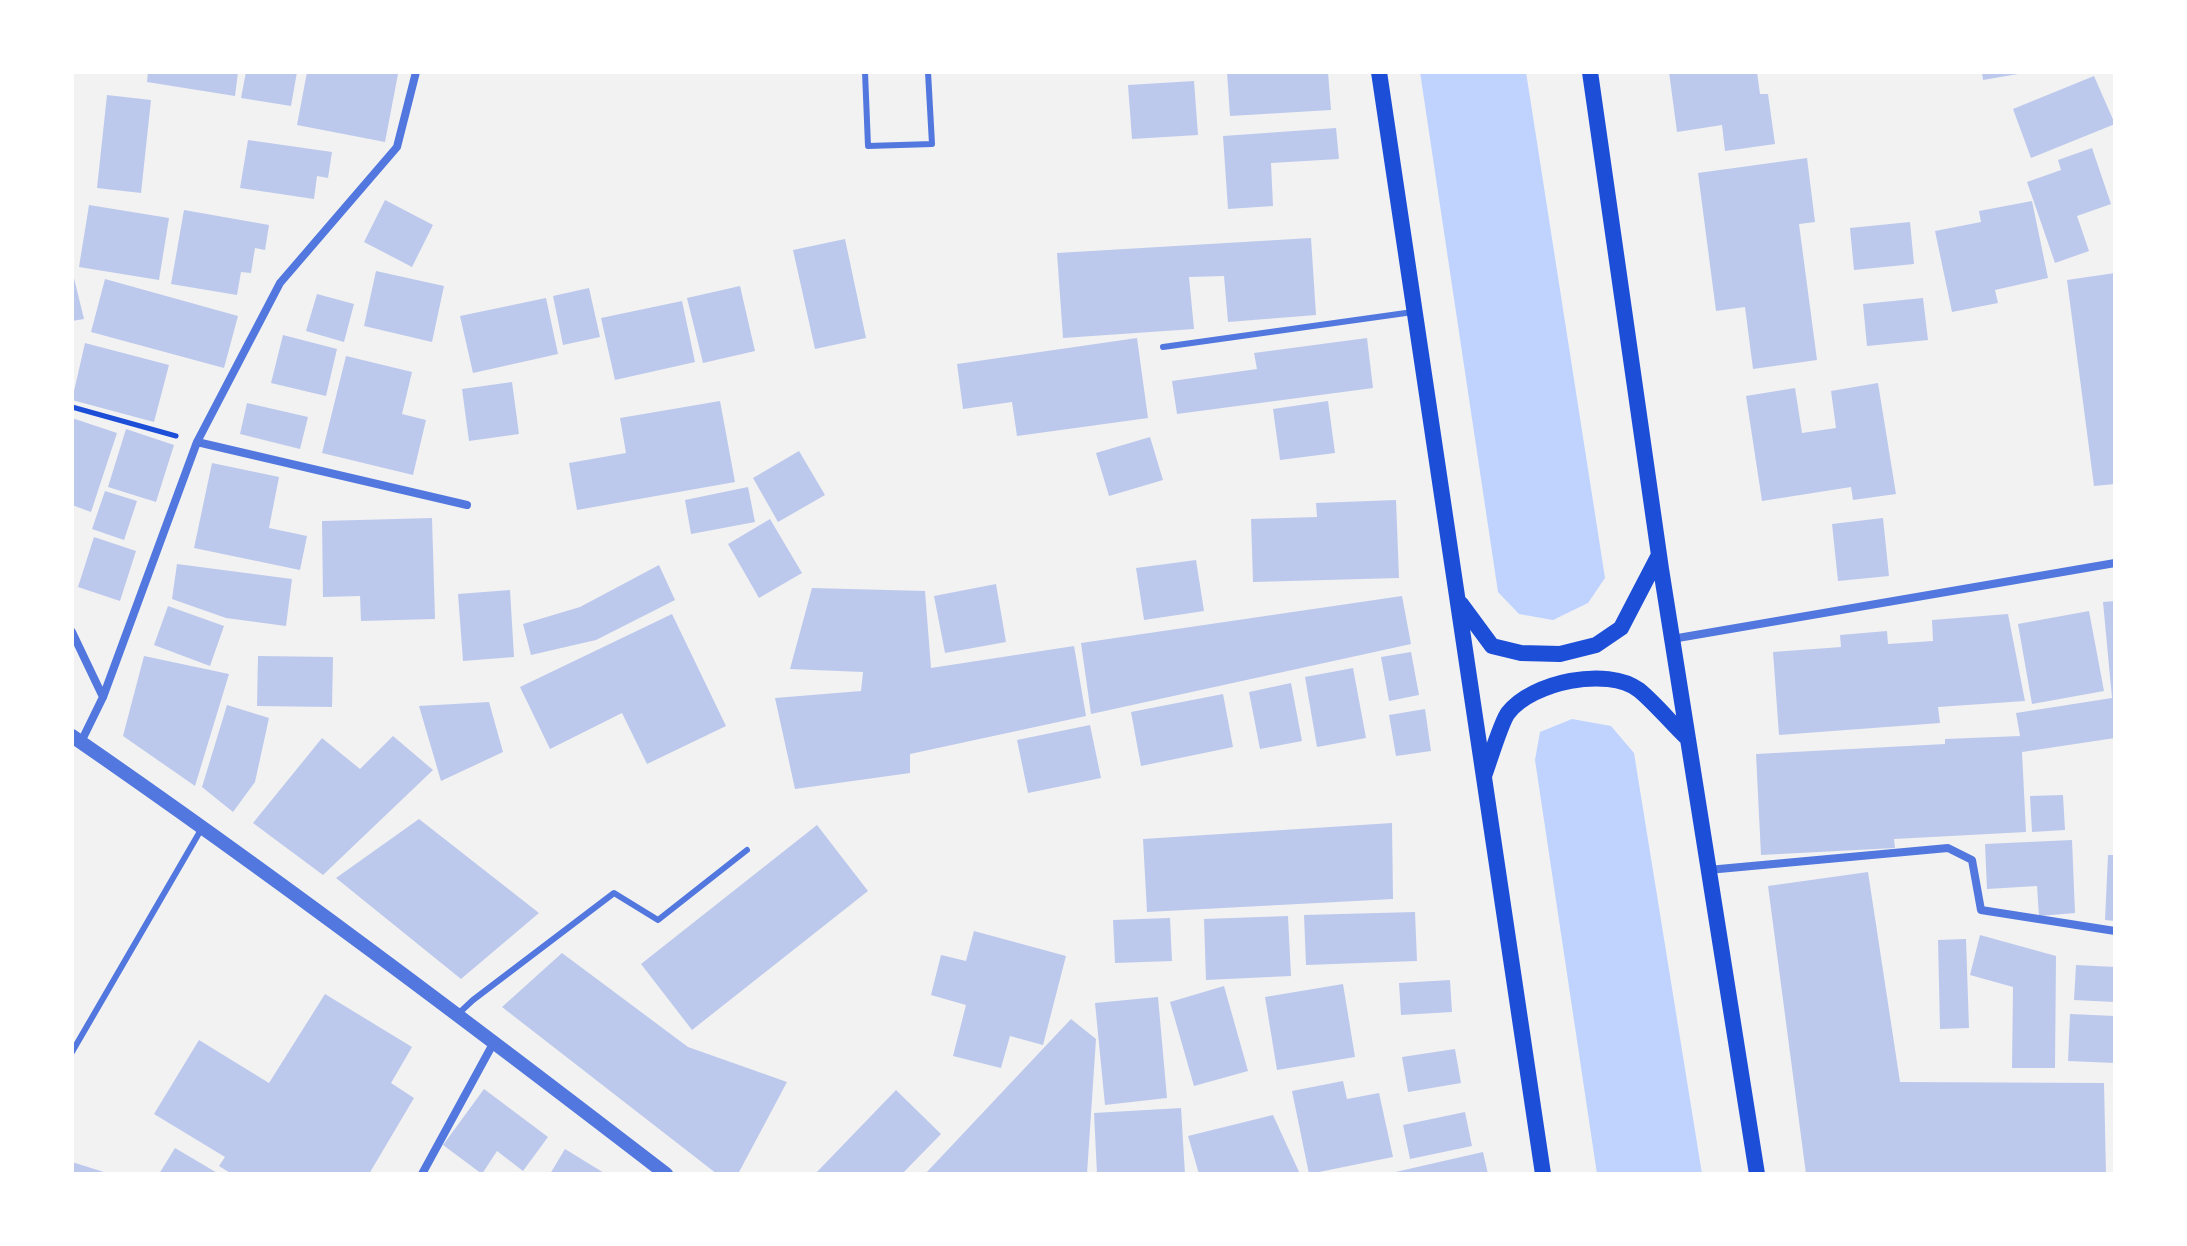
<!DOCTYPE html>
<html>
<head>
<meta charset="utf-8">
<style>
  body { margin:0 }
  #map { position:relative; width:2187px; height:1246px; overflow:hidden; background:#f2f2f2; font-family:"Exo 2",sans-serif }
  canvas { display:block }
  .frame { position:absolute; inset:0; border:74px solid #fff; pointer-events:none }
</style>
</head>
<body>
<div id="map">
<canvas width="2187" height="1246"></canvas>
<div class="frame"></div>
</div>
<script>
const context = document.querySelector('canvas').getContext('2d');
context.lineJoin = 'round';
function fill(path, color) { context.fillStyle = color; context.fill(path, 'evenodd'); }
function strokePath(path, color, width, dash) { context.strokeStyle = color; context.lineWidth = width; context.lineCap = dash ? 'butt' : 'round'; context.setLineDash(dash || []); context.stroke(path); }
const water = new Path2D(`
  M1420 72H1526L1605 578 1588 603 1553 620 1519 614 1498 592Z
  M1572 719 1611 726 1634 753 1702 1174H1597L1535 760 1540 732Z`);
const building = new Path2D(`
  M148 72H238L235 96 147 82Z
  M246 72H297L291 106 241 98Z
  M307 72H388L398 74 385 142 297 125Z
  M1227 72H1328L1331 110 1230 116Z
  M1669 72H1757L1760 94H1768L1775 144 1725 151 1722 125 1677 132Z
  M1982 72H2018V74L1983 80Z
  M2094 76 2115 124 2031 158 2013 109Z
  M1194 81 1198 135 1132 139 1128 85Z
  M107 95 151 100 141 193 97 188Z
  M1336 128 1339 159 1271 163 1273 206 1228 209 1223 136Z
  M248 140 332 152 328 178 317 176 314 199 240 188Z
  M2092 148 2111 204 2077 216 2089 251 2055 263 2027 182 2061 170 2058 160Z
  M1807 158 1815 222 1799 224 1817 360 1753 369 1745 307 1716 311 1698 173Z
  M385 200 433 225 412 267 364 242Z
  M2032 201 2048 278 1995 290 1998 303 1952 312 1935 231 1981 222 1979 211Z
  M89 205 169 218 159 280 79 267Z
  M184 210 269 225 265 250 255 248 251 273 241 272 237 295 171 284Z
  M1910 222 1914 264 1854 270 1850 228Z
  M1311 238 1316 315 1228 322 1224 276 1189 277 1194 329 1063 338 1057 253Z
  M845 239 866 338 815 349 793 250Z
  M72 270 84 319 72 321Z
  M376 271 444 286 432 342 364 326Z
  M2115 273V484L2094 486 2067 280Z
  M105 279 238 316 224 368 91 332Z
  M740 286 755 351 703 363 687 298Z
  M589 288 600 337 563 345 553 296Z
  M317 294 354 304 344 342 306 331Z
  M546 298 558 354 473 373 460 316Z
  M1923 298 1928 340 1867 346 1863 304Z
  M682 301 695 362 615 380 601 318Z
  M283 335 337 349 326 396 271 383Z
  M1137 338 1148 418 1017 436 1012 402 963 409 957 364Z
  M1367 338 1373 388 1177 414 1172 381 1257 369 1254 353Z
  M85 343 169 365 154 422 72 400Z
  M346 356 412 372 402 414 426 420 413 475 322 453Z
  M512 382 519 434 469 441 462 389Z
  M1878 383 1896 494 1853 500 1851 487 1762 501 1746 396 1795 388 1802 433 1836 428 1831 391Z
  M720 401 735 482 577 510 569 463 626 453 620 418Z
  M1328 401 1335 453 1280 460 1273 409Z
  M247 403 308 417 300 449 240 434Z
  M72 418 117 433 91 512 72 505Z
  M126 429 174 445 156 502 108 487Z
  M1150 437 1163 480 1109 496 1096 453Z
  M799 451 825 495 778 522 753 478Z
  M212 463 279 477 269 528 307 536 300 570 194 548Z
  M748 487 755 522 691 534 685 500Z
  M105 491 137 501 124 540 92 529Z
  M1396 500 1399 578 1253 582 1251 519 1317 517 1316 503Z
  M432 518 435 619 361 621 360 596 323 597 322 521Z
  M1883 518 1889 576 1838 581 1832 524Z
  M770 519 802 573 759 598 728 544Z
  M94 537 136 551 120 601 78 587Z
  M1196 560 1204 611 1144 620 1136 568Z
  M177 564 292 579 286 626 226 618 172 599Z
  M659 565 675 600 596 640 531 655 523 624 580 607Z
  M996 584 1006 642 945 653 934 596Z
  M812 588 925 591 931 668 1074 646 1086 716 910 754V773L795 789 775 698 861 691 863 672 790 669Z
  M510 590 514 657 463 661 458 594Z
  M1402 596 1411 644 1091 714 1081 643Z
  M2115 601V738L2022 752 2026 832 1894 839 1895 848 1761 855 1756 754 1945 744V739L2020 736 2016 713 2112 698 2103 602Z
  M168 606 224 626 210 666 154 645Z
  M2089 611 2104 691 2032 704 2018 624Z
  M672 614 726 726 647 764 622 713 550 749 520 687Z
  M2008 614 2025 701 1938 707 1940 723 1779 735 1773 652 1841 647 1840 635 1887 631 1888 644 1933 641 1932 620Z
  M1411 652 1419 695 1389 701 1381 657Z
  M144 656 229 674 195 786 123 736Z
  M258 656 333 657 332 707 257 706Z
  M1353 668 1366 738 1317 747 1305 677Z
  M1291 683 1302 741 1260 749 1249 692Z
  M1223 694 1233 747 1141 766 1131 712Z
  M489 702 503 752 441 781 419 706Z
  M227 705 269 718 255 782 233 812 202 787Z
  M1425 709 1431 751 1396 756 1389 715Z
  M1090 725 1101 778 1028 793 1017 740Z
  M393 736 433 770 323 875 253 823 322 738 360 769Z
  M2063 795 2065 830 2032 832 2030 796Z
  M419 819 539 913 461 979 336 878Z
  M1392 823 1393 899 1147 912 1143 839Z
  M817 825 868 891 692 1030 641 964Z
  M2072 840 2075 913 2039 916 2037 886 1987 889 1985 844Z
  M2108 855H2115V921L2105 920Z
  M1868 872 1900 1082 2104 1083 2106 1174H1806L1768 886Z
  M1415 912 1417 961 1306 965 1304 915Z
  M1288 916 1291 976 1206 980 1204 919Z
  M1170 918 1172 961 1115 963 1113 920Z
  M974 931 1066 956 1043 1045 1010 1036 1001 1068 953 1056 966 1005 931 995 941 955 966 961Z
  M1980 935 2056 956 2055 1068H2012L2013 987 1970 975Z
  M1966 939 1969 1028 1940 1029 1938 940Z
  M562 953 688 1047 787 1082 738 1174H717L502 1007Z
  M2076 965 2115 967V1002L2074 1000Z
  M1450 980 1452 1012 1401 1015 1399 983Z
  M1343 984 1355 1057 1277 1070 1265 997Z
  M1224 986 1248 1071 1194 1086 1170 1002Z
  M325 994 412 1047 391 1083 414 1098 369 1174H232L219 1166 225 1157 154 1114 199 1040 269 1083Z
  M1158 997 1167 1098 1105 1105 1095 1003Z
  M2070 1014 2115 1016V1063L2068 1061Z
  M1071 1019 1096 1039 1087 1174H925Z
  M1455 1049 1461 1083 1408 1092 1402 1057Z
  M1343 1081 1347 1099 1379 1093 1393 1157 1309 1174 1292 1091Z
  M484 1089 548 1137 523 1171 497 1151 482 1174 443 1145Z
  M896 1090 941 1134 902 1174H815Z
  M1181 1108 1185 1174H1097L1094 1113Z
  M1465 1112 1472 1146 1410 1159 1403 1125Z
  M1273 1115 1300 1174H1199L1188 1136Z
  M175 1148 219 1174H159Z
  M565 1149 591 1165 606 1174H550Z
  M1483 1152 1488 1174H1392L1391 1173Z
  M72 1162 107 1173V1174H72Z`);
const path = new Path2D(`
  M72 407 176 436`);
const service = new Path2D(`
  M865 72 868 146 932 144 928 72
  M1163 347 1413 312
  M458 1014 473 1000 614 893 658 920 747 850
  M72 1052 202 828`);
const minor = new Path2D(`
  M197 442 467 505
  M72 632 103 697
  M1672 639 2115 563
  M81 742 103 697 197 442 280 283 397 147 416 72
  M1708 870 1948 848 1972 860 1981 910 2115 931
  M422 1174 494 1042`);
const tertiary = new Path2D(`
  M72 736C275 876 471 1024 666 1174`);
const secondary = new Path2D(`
  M1379 72 1543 1174
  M1590 72 1661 569 1757 1174
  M1461 604 1492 646 1521 653 1560 654 1596 645 1621 628 1659 555
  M1484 776C1489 763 1501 722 1508 713 1532 682 1607 666 1639 690 1656 704 1671 723 1687 738`);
fill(water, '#bfd3fe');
fill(building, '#bdc9ec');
strokePath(path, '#1d4ed8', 5);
strokePath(service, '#5277de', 6);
strokePath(minor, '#5277de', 8);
strokePath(tertiary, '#5277de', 14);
strokePath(secondary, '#1d4ed8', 16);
</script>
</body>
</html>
